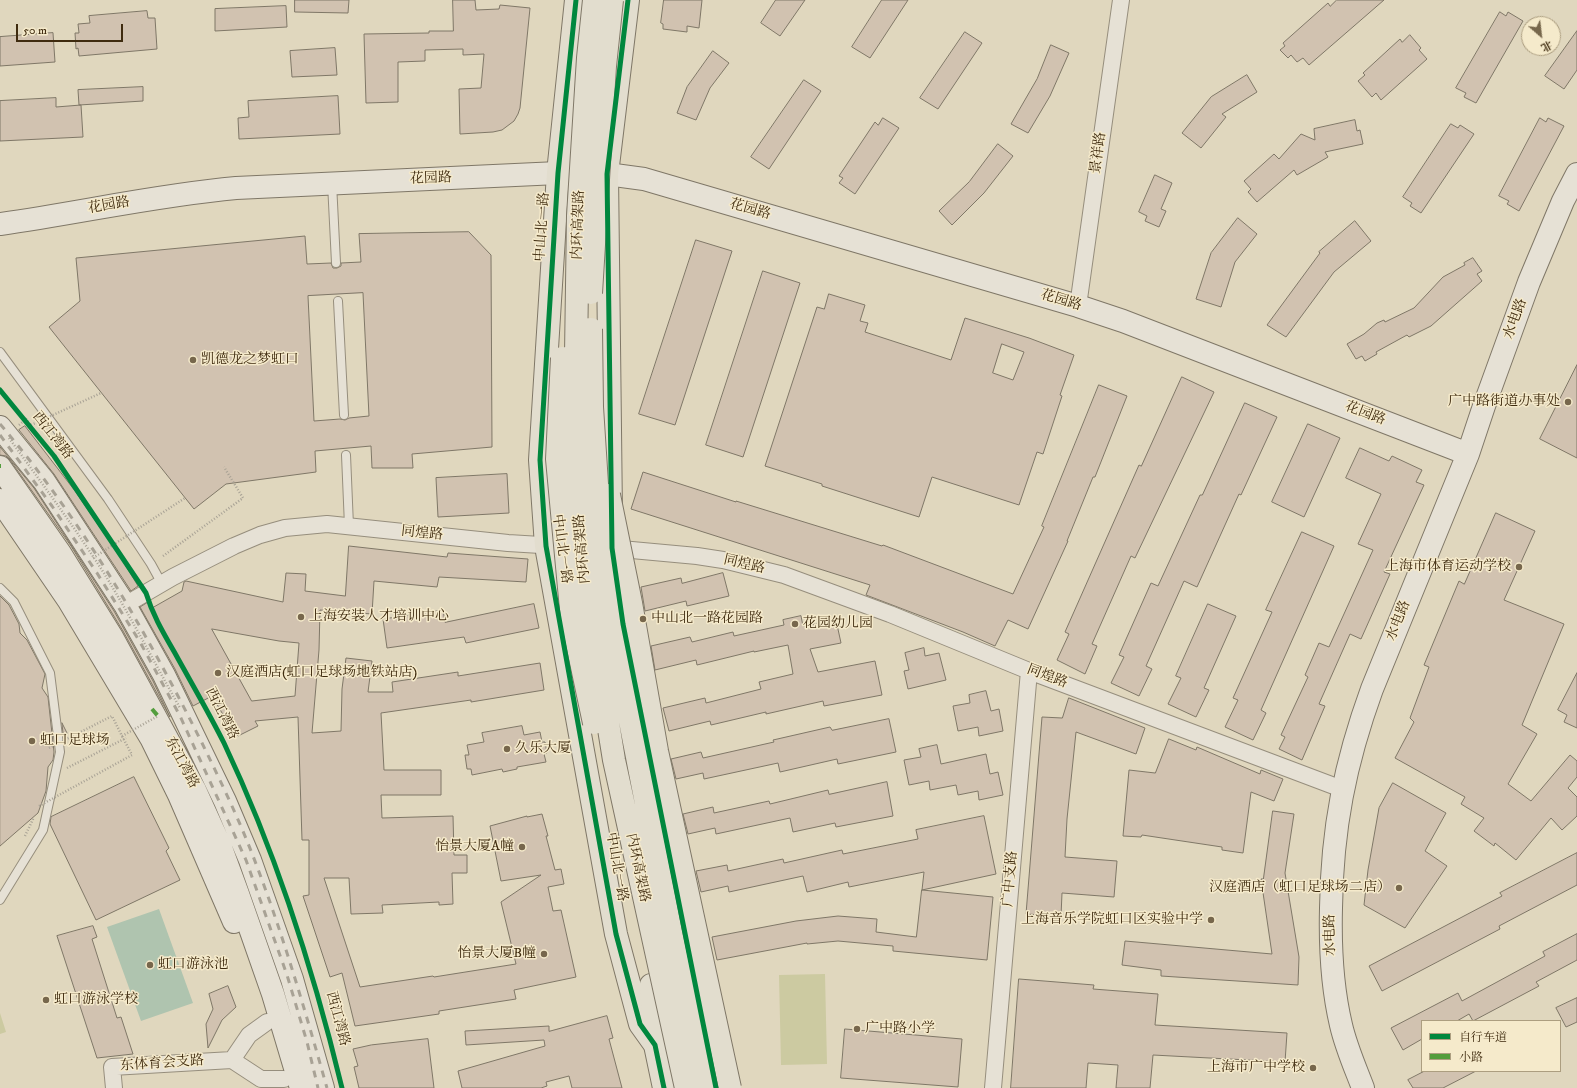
<!DOCTYPE html>
<html>
<head>
<meta charset="utf-8">
<style>
  body { margin:0 }
  #map { position:relative; width:1577px; height:1088px; overflow:hidden; background:#e0d7be; font-family:"IM FELL DW Pica","Noto Serif SC",serif }
  canvas { display:block }
  .legend { position:absolute; left:1421px; top:1020px; width:140px; height:52px; box-sizing:border-box; background:#f5eacb; border:1px solid #ac9e80; margin:0; padding:5px 7px; list-style:none; font-size:12px; color:#3f2b0f }
  .legend li { display:flex; align-items:center; gap:8px; height:20px }
  .legend b { width:20px; border:1px solid #ac9e80 }
  .north { position:absolute; left:1521px; top:16px; width:40px; height:40px; box-sizing:border-box; background:#f5eacb; border:1px solid #ac9e80; border-radius:50%; rotate:152deg; font-size:11px; font-weight:700; line-height:16px; text-align:center; color:#3f2b0f }
  .north::after { content:''; display:block; margin:auto; width:14px; height:18px; background:#77674c; clip-path:polygon(50% 0,100% 100%,50% 72%,0 100%) }
  .scale { position:absolute; left:16px; top:24px; width:107px; height:18px; box-sizing:border-box; border:2px solid #3f2b0f; border-top:0; padding-left:5px; font-size:12px; line-height:14px; white-space:nowrap; color:#3f2b0f; -webkit-text-stroke:3px #f5eacb; paint-order:stroke }
</style>
</head>
<body>
<div id="map">
<canvas width="1577" height="1088"></canvas>
<ul class="legend">
<li><b style="height:5px;background:#00873e"></b>自行车道</li>
<li><b style="height:5px;background:#539d3c"></b>小路</li>
</ul>
<div class="north">北</div>
<div class="scale">50 m</div>
</div>
<script>
const context = document.querySelector('canvas').getContext('2d');
context.lineJoin = 'round';
function fill(path, color) { context.fillStyle = color; context.fill(path, 'evenodd'); }
function strokePath(path, color, width, dash) { context.strokeStyle = color; context.lineWidth = width; context.lineCap = dash ? 'butt' : 'round'; context.setLineDash(dash || []); context.stroke(path); }
function label(font, color, halo, rows, align = 'center') {
  context.font = font + ' "IM FELL DW Pica","Noto Serif SC",serif'; context.lineWidth = 3; context.setLineDash([]); context.textBaseline = 'middle'; context.strokeStyle = halo; context.fillStyle = color; for (const [text, x, y, turn = 0] of rows) {
    context.save(); context.translate(x, y); context.rotate((+turn || 0) * Math.PI / 180); context.textAlign = isNaN(turn) ? turn : align; if (halo) context.strokeText(text, 0, 0); context.fillText(text, 0, 0); context.restore();
  }
}
const green = new Path2D(`
  M825 974 827 1064 781 1065 779 975Z
  M0 1013 6 1032 0 1034Z`);
const water = new Path2D(`
  M159 909 193 1003 141 1021 107 927Z`);
const building = new Path2D(`
  M295 0H349L348 13 295 12Z
  M453 0H475L476 10 499 9 500 5 530 8 520 108 518 114 514 121 502 130 493 132 460 134 459 89 481 88 484 54 463 55V49L425 50V61L398 62V102L366 103 364 34 429 33V31H453Z
  M664 0H702L699 28 687 26V32L663 29V24L661 23Z
  M776 0H805L780 36 761 23Z
  M882 0H908L870 58 852 47Z
  M1337 0H1384L1309 65 1303 58 1297 62 1291 55 1288 58 1280 50 1285 46 1283 43 1328 3 1330 6Z
  M286 6 287 27 215 31V9Z
  M147 11 148 18H155L157 49 79 56 78 48 76 49 75 33H79L78 24 90 23 89 16Z
  M1500 12 1506 16 1508 12 1523 21 1476 103 1464 97 1466 93 1456 88Z
  M1577 31V70L1564 89 1545 76Z
  M965 32 982 43 938 109 920 98Z
  M53 33 55 62 0 66V37Z
  M1410 35 1421 48 1419 50 1427 59 1381 100 1376 93 1372 97 1358 81 1365 75 1363 73 1400 39 1402 42Z
  M1051 45 1069 53 1050 96 1028 133 1011 124 1037 79Z
  M335 48 337 75 292 77 290 51Z
  M713 51 729 63 710 88 696 120 677 113 687 87Z
  M1247 75 1257 92 1222 114 1226 117 1201 148 1182 133 1211 97Z
  M804 80 821 91 769 169 751 157Z
  M143 87V101L79 105 78 90Z
  M338 96 340 134 239 139 238 118 249 117 248 101Z
  M56 98V107L81 105 83 137 0 141V101Z
  M883 118 899 128 855 194 839 183 843 178 839 176 875 122 878 125Z
  M1540 118 1546 122 1548 118 1564 126 1519 211 1507 204 1509 201 1499 196Z
  M1355 120 1357 131 1360 130 1363 144 1325 152 1328 157 1297 175 1294 170 1257 202 1248 192 1251 189 1244 181 1274 154 1279 159 1301 134 1315 140 1314 129Z
  M1451 124 1458 128 1460 125 1474 134 1421 213 1410 206 1412 203 1403 197Z
  M998 144 1013 156 984 193 952 225 939 211 969 182Z
  M1155 175 1172 183 1161 209 1166 211 1159 227 1145 221 1147 216 1139 212Z
  M1238 218 1257 234 1235 262 1221 307 1196 299 1211 253Z
  M1355 221 1371 241 1334 272 1286 337 1267 325 1320 253 1319 252Z
  M469 232 491 255 492 447 412 454 413 468H372L371 446 315 451 316 472 226 484 194 509 49 327 80 301 76 258 305 236 307 264 331 263 333 268H337L341 266V263L361 262 359 234ZM363 293 369 416 349 418 345 420 340 419 314 421 308 296Z
  M696 240 732 251 675 425 639 414Z
  M1473 258 1482 271 1477 274 1482 281 1431 326 1409 337 1407 335 1376 352 1377 354 1365 361 1362 356 1356 359 1347 344 1364 334 1377 323 1384 320 1385 322 1414 308 1443 277 1465 265 1464 263Z
  M763 271 800 283 743 457 706 445Z
  M829 294 865 305 860 321 868 323 865 332 951 360 965 318 1029 338 1074 355 1060 395 1062 396 1043 454 1037 452 1019 505 932 477 919 517 822 486V484L765 466 817 307 824 309ZM1002 344 1024 352 1013 380 993 373Z
  M1577 365V458L1540 439Z
  M1182 377 1214 392 1135 558 1131 556 1092 644 1097 646 1085 674 1057 660 1069 634 1065 632 1139 465 1141 466Z
  M1099 385 1127 396 1095 477H1093L1067 541H1068L1028 629 1008 620 995 646 963 632 866 595 870 585 631 509 643 472 736 502V501L882 546 883 545 1013 594 1044 527 1042 526Z
  M1245 403 1277 417 1241 495 1239 494 1197 587 1184 581 1146 666 1152 669 1139 696 1111 683 1124 657 1119 655 1151 583 1158 586 1200 495H1202Z
  M1308 424 1340 438 1304 517 1272 502Z
  M25 426 75 491 121 558 138 586 131 591 54 474 19 430Z
  M0 447 34 488 114 611 153 681 170 717 123 631 71 546 10 460 6 456 0 455Z
  M1360 448 1389 461 1392 456 1422 470 1416 482 1424 485 1384 572 1390 574 1361 639 1350 634 1319 704 1325 706 1302 760 1279 749 1285 737 1281 735 1308 677 1305 675 1319 643 1329 647 1373 550 1358 544 1381 494 1346 478Z
  M507 474 509 513 438 517 436 478Z
  M1496 513 1535 531 1504 600 1564 624 1522 725 1537 734 1508 784 1531 801 1570 755 1577 761V777L1568 788 1577 797V816L1562 830 1551 818 1516 860 1495 843 1494 846 1474 831 1484 818 1461 804 1465 797 1395 758 1414 722 1410 718 1429 667 1424 665 1459 581 1464 584Z
  M1302 532 1334 546 1261 710 1266 713 1253 740 1225 727 1238 700 1233 698 1272 612 1266 610Z
  M349 546 447 557 448 553 528 559 526 582 439 577 437 587 374 581 372 614 320 610 319 650 312 733 341 731 342 689 346 658 372 661 368 692H393L392 682 458 672V676L540 663 544 690 471 702V700L381 713 384 770H441V795H381L382 818 453 816 454 855H467V873H452L453 904 439 905V902L382 905 383 913 351 914 349 878H324L360 987 433 976 434 977 516 964 501 902 541 875 501 881 490 826 527 816V817L542 814 548 836H546L555 870 561 869 564 884 548 887 553 911 561 910 576 977 514 990 516 999 439 1011V1014L355 1026 342 973 330 977 303 896 309 895V840H302L298 717 255 721 258 726 238 736 231 723H228L212 696 193 706 175 669 140 607 148 602 152 608 182 591 184 582 186 581 283 602 286 573 306 574 305 591 345 596ZM212 629 279 641 299 643 295 696 252 701Z
  M723 573 729 596 687 606 686 601 645 611 641 587 681 578 682 583Z
  M0 596 9 605 19 624 20 633 27 640 45 674 42 688 48 697 54 752 53 760 48 767 46 791 38 813 0 846Z
  M534 604 539 628 466 643 464 637 387 648 383 619 443 610 445 622Z
  M1208 604 1236 616 1204 688 1209 690 1196 717 1168 704 1181 678 1176 676Z
  M801 616 803 626 836 620 841 643 810 649 818 672 875 661 882 695 824 706 823 701 766 714V712L711 725 710 721 669 731 663 708 705 698 706 703 761 689 759 682 793 674 788 645 754 652V651L697 665 696 660 655 670 651 646 690 637 692 642 733 632 734 636 784 625 783 620Z
  M924 648 925 656 939 653 946 680 908 689 904 671 909 670 905 653Z
  M1577 673V728L1564 722 1567 715 1558 710Z
  M986 691 991 711 999 709 1003 731 979 736 978 727 958 731 953 706 970 703 969 695Z
  M1069 698 1145 728 1136 754 1076 732 1067 819 1065 857 1117 861 1114 897 1062 893 1061 916 1026 914 1042 717 1062 718Z
  M889 719 896 752 838 764 837 759 780 772 778 763 704 779 703 773 676 779 671 759 701 752 703 758 774 742 773 740 830 727 832 730Z
  M62 723 67 733 64 740Z
  M522 726 524 735 540 732 542 742H545L547 753 544 754 546 762 517 767V769L503 772 502 769 472 775 471 769H467L465 755H469L467 745 484 742 482 733Z
  M1169 739 1196 750 1197 747 1260 774 1261 770 1283 779 1274 801 1251 792 1243 853 1222 850V847L1142 835 1141 837 1123 836 1129 770 1155 773Z
  M937 745 941 764 986 754 990 774 998 772 1003 795 979 800 978 791 958 795 956 785 930 790 929 781 909 785 904 760 921 757 919 749Z
  M134 777 169 848 166 851 180 880 96 920 50 824 51 817Z
  M887 782 893 816 836 827 835 823 793 832 790 818 716 834 715 828 688 834 683 814 713 807 714 813 769 801 770 804 828 790 829 794Z
  M1393 783 1446 813 1425 851 1447 866 1405 928 1364 905 1368 870 1379 808Z
  M1273 811 1294 814 1285 873 1299 957 1298 985 1161 976V970L1122 965 1125 941 1272 954 1261 879H1263Z
  M984 816 996 874 922 890 924 872 849 887 848 882 807 892 803 876 729 892 728 886 701 892 696 871 727 865 728 871 783 859 784 863 842 850 843 854 918 839 916 830Z
  M1577 853V885L1499 926 1500 929 1382 991 1369 966 1502 896 1500 893Z
  M922 890 993 897 987 960 893 951V946L838 941 807 944V943L717 960 712 937 796 921 838 916 877 919 876 932 916 937Z
  M93 926 97 937 92 939 117 1018 121 1017 133 1054 97 1058 57 936Z
  M1577 934V960L1536 982 1539 986 1473 1021 1469 1014 1457 1021H1422V1039L1403 1050 1391 1028 1458 993 1462 1001 1545 956 1543 952Z
  M1019 979 1094 985 1093 989 1158 994 1155 1025 1287 1033 1285 1062 1153 1055 1150 1088H1116L1118 1065 1088 1063 1086 1088H1011Z
  M228 986 236 1007 222 1020 208 1048 206 1024 213 1009 209 994Z
  M1577 998V1022L1566 1027 1556 1008Z
  M607 1016 613 1038 609 1039 622 1088H572L569 1076 546 1082 547 1086 541 1088H462L458 1071 545 1046 544 1040 466 1045 465 1031 549 1026V1031Z
  M845 1029 962 1039 958 1087 841 1078Z
  M428 1039 434 1088H359L354 1067 358 1066 353 1049 371 1045Z
  M1425 1071H1476L1443 1088H1413L1408 1080Z`);
const path = new Path2D(`
  M19 425 26 419 31 425
  M163 556 243 498 224 467
  M67 768 126 738
  M25 836 34 817`);
const service = new Path2D(`
  M332 183 336 263
  M338 301 344 415
  M0 352 108 499 151 564 162 584
  M346 455 349 526
  M0 588 14 602 50 673 60 752 43 830 0 900`);
const minor = new Path2D(`
  M1078 306 1121 0
  M610 548 697 556 723 560 784 575 890 614 1029 671 1342 789
  M125 605 173 577 234 546 260 535 285 528 327 524 508 543 557 546
  M232 1060 261 1079H284
  M232 1060 249 1035 267 1022
  M114 1088 112 1067 232 1060
  M993 1088 1029 671`);
const secondary = new Path2D(`
  M0 224C79 213 157 195 236 188L558 173 607 174 644 179 1078 306 1123 321 1468 454
  M0 427 44 481 125 605 164 675 225 801 250 860 292 979 323 1088
  M0 467 60 553 112 637 195 790 220 845 238 894 273 994 301 1088
  M0 500 69 601 151 738 179 795 234 922
  M1363 1088C1355 1067 1346 1047 1341 1025 1332 987 1330 947 1331 908 1332 829 1345 763 1372 689L1468 454 1484 406 1529 282 1563 201 1577 174`);
const primary = new Path2D(`
  M576 0 558 173 540 460 546 546 616 934 640 1024 655 1045 664 1088
  M611 515 607 174 628 0
  M687 938 716 1088`);
const trunk = new Path2D(`
  M651 985 655 1045`);
const rail = new Path2D(`
  M0 424C82 520 146 631 202 743 220 780 238 817 253 856 282 931 305 1010 327 1088
  M0 435 52 506 97 573 140 642 180 716 246 860 287 975 307 1042 318 1088`);
const pathBridge = new Path2D(`
  M31 425 101 393
  M9 438C41 482 73 525 102 570 130 615 154 662 180 708
  M93 558 185 498
  M49 748 112 716 122 736 158 716
  M39 806 132 755 122 736`);
const trunkBridge = new Path2D(`
  M594 0 588 58 578 216 575 424 583 567 614 760 686 1088
  M591 293 605 66 612 0
  M591 329 592 407 602 561 624 690 671 932 705 1088
  M562 358 557 459 572 620 594 723
  M609 495 631 603 657 751 730 1088`);
const quiet = new Path2D(`
  M0 466H1
  M152 709 158 716`);
const cycleway = new Path2D(`
  M576 0 558 173 540 460 546 546 616 934 640 1024 655 1045 664 1088
  M628 0 607 174 612 548 623 624 716 1088
  M0 390 54 456 146 593C153 616 164 634 176 655 192 684 209 713 224 743 277 855 313 968 342 1088`);
const markers = [
  [193,360,4,"#77674c"],
  [1568,402,4,"#77674c"],
  [1519,567,4,"#77674c"],
  [301,617,4,"#77674c"],
  [643,619,4,"#77674c"],
  [795,624,4,"#77674c"],
  [218,673,4,"#77674c"],
  [32,741,4,"#77674c"],
  [507,749,4,"#77674c"],
  [522,847,4,"#77674c"],
  [1399,888,4,"#77674c"],
  [1211,920,4,"#77674c"],
  [544,954,4,"#77674c"],
  [150,965,4,"#77674c"],
  [46,1000,4,"#77674c"],
  [857,1029,4,"#77674c"],
  [1313,1068,4,"#77674c"]
];
const streetNames = [
  ["景祥路",1099,153,-82],
  ["花园路",431,179,-2],
  ["花园路",109,206,-10],
  ["花园路",750,210,16],
  ["内环高架路",579,225,-88],
  ["中山北一路",543,227,-86],
  ["花园路",1061,301,17],
  ["水电路",1516,319,-70],
  ["花园路",1365,414,21],
  ["西江湾路",52,436,52],
  ["同煌路",422,534,6],
  ["中山北一路",561,549,82],
  ["内环高架路",583,549,-95],
  ["同煌路",744,565,13],
  ["水电路",1399,621,-68],
  ["同煌路",1047,677,21],
  ["西江湾路",221,714,63],
  ["东江湾路",181,763,62],
  ["中山北一路",616,867,80],
  ["内环高架路",637,868,78],
  ["广中支路",1011,879,-85],
  ["水电路",1331,935,-91],
  ["西江湾路",337,1019,75],
  ["东体育会支路",162,1064,-4]
];
const poiNames = [
  ["凯德龙之梦虹口",201,360],
  ["广中路街道办事处",1560,402,"right"],
  ["上海市体育运动学校",1511,567,"right"],
  ["上海安装人才培训中心",309,617],
  ["中山北一路花园路",651,619],
  ["花园幼儿园",803,624],
  ["汉庭酒店(虹口足球场地铁站店)",226,673],
  ["虹口足球场",40,741],
  ["久乐大厦",515,749],
  ["怡景大厦A幢",514,847,"right"],
  ["汉庭酒店（虹口足球场二店）",1391,888,"right"],
  ["上海音乐学院虹口区实验中学",1203,920,"right"],
  ["怡景大厦B幢",536,954,"right"],
  ["虹口游泳池",158,965],
  ["虹口游泳学校",54,1000],
  ["广中路小学",865,1029],
  ["上海市广中学校",1305,1068,"right"]
];
fill(green, '#cccaa1');
fill(water, '#afc4af');
fill(building, '#d1c2b0');
strokePath(building, '#7f7767', 1);
strokePath(service, '#968e7d', 10);
strokePath(minor, '#968e7d', 18);
strokePath(secondary, '#7f7767', 24);
strokePath(primary, '#7f7767', 24);
strokePath(trunk, '#7f7767', 24);
strokePath(path, '#a8a295', 2.5, [1, 2]);
strokePath(service, '#e6e1d5', 8);
strokePath(minor, '#e6e1d5', 16);
strokePath(secondary, '#e6e1d5', 22);
strokePath(primary, '#e2ddce', 22);
strokePath(trunk, '#e2ddce', 22);
strokePath(rail, '#a8a295', 3, [7, 7]);
strokePath(trunkBridge, '#7f7767', 24, []);
strokePath(pathBridge, '#a8a295', 2.5, [1, 2]);
strokePath(trunkBridge, '#e2ddce', 22);
strokePath(quiet, '#539d3c', 4, [8, 4]);
strokePath(cycleway, '#00873e', 5);
for (const [x, y, r, color] of markers) { const dot = new Path2D(); dot.arc(x, y, r, 0, 2 * Math.PI); context.fillStyle = color; context.fill(dot); strokePath(dot, '#f5eacb', 1.5); }
label('14px', '#3f2b0f', '#f5eacb', streetNames);
label('14px', '#3f2b0f', '#f5eacb', poiNames, 'left');
</script>
</body>
</html>
